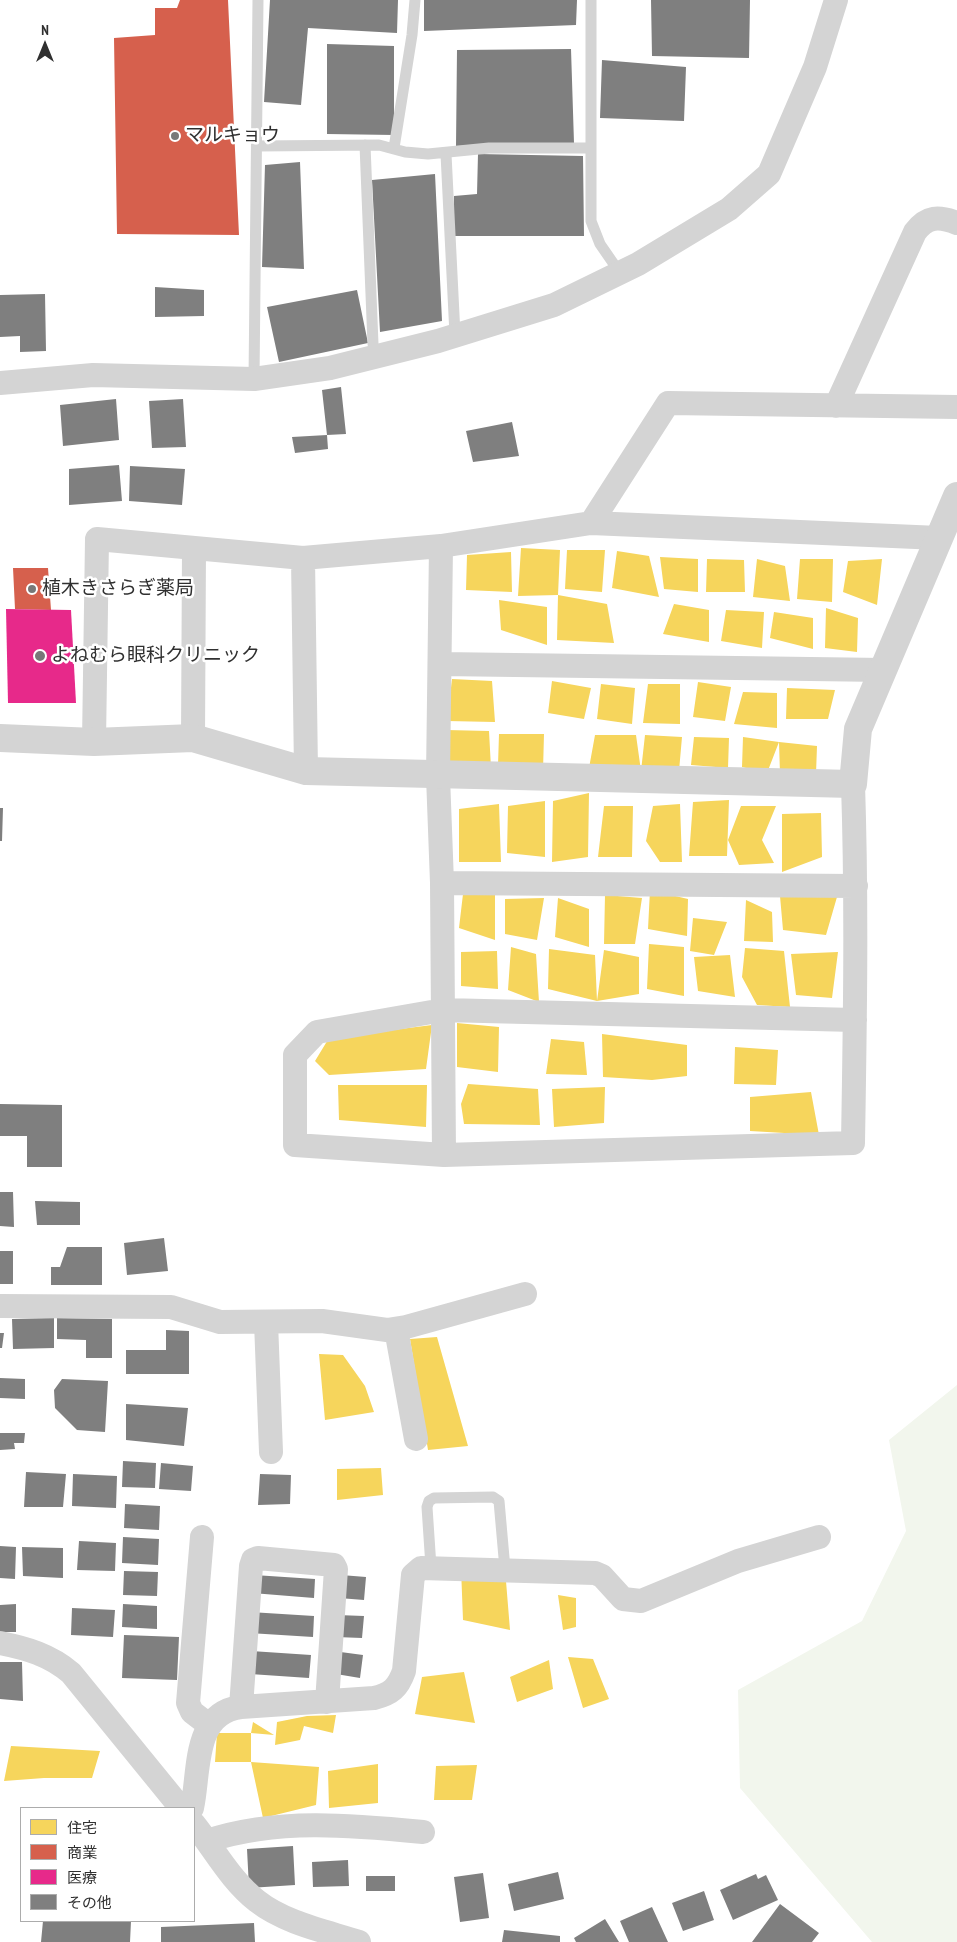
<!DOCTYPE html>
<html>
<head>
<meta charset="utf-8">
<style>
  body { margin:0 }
  #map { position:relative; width:957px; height:1942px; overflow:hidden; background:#fff; font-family:"PT Sans Narrow","Noto Sans JP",sans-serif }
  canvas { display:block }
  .legend { position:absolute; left:20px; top:1807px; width:175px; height:115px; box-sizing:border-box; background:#fff; border:1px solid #acacac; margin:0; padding:6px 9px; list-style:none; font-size:15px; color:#303030 }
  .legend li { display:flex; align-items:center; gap:10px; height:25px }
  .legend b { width:25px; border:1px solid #acacac }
  .north { position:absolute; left:20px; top:20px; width:50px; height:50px; -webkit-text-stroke:4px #fff; paint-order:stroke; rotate:0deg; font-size:14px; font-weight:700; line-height:20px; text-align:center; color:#303030 }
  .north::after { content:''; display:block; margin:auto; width:18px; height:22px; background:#303030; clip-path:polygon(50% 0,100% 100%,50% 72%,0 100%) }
</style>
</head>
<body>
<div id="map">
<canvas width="957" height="1942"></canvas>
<ul class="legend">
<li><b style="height:14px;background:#f6d55c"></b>住宅</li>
<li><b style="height:14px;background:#d6604d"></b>商業</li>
<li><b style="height:14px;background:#e7298a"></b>医療</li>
<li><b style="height:14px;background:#7f7f7f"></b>その他</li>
</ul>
<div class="north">N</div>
</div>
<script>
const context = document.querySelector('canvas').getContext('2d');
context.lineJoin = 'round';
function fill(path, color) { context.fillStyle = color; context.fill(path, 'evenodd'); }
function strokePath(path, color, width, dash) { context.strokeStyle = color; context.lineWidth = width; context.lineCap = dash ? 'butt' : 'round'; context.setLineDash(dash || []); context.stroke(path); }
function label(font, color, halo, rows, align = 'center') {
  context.font = font + ' "PT Sans Narrow","Noto Sans JP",sans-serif'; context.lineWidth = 5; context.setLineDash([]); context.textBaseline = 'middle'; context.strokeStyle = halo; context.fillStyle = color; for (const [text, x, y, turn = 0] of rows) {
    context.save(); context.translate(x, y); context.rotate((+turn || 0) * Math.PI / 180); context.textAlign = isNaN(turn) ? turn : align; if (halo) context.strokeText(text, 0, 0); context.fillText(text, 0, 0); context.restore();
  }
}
const green = new Path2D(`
  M957 1385V1942H872L740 1788 738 1690 862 1621 906 1531 889 1440Z`);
const homes = new Path2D(`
  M521 548 560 550 558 595 607 604 614 643 557 640 558 595 518 596Z
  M567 550H605L602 592 565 589Z
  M617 551 649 556 659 597 612 588Z
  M511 552 512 592 466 590 467 555Z
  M660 557 698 559V592L664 589Z
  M707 559 744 560 745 592H706Z
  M757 559 785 566 790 601 753 597Z
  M800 559H833L832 602 797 599Z
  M882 559 877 605 843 592 848 561Z
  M499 600 547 607V645L501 630Z
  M674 604 709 610V642L663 634Z
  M826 608 858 618 857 652 825 648Z
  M726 610 764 612 762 648 721 641Z
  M774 612 813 618V649L770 638Z
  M452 679 492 681 495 722 447 721Z
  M552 681 591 688 584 719 548 713Z
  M698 682 731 687 725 721 693 717Z
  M601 684 635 688 632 724 597 719Z
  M648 684H680V724L643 723Z
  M787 688 835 690 828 719H786Z
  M743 692 777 693V728L734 724Z
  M446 730 489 731 491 768H445Z
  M499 734H544L543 771 498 765Z
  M595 735H636L641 771 589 768Z
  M645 735 682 737 679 771H641Z
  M694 737 729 738 728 768 691 765Z
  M743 737 779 742 767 773 742 767Z
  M779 742 817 746 816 774H780Z
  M589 793 588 857 552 862 553 801Z
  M729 800 727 856H689L693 802Z
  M545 801V857L507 853 508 806Z
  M499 804 501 862H459V809Z
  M680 804 682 862H660L646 841 653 806Z
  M604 806H633L632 857H598Z
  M741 806H776L762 840 774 863 739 865 728 840Z
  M821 813 822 857 782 872V814Z
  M650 890 688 899 687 936 648 929Z
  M495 893V940L459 928 463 894Z
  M605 895 642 898 635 944H604Z
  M780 896 837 897 826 935 783 930Z
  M544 898 537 940 505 934V899Z
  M558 898 589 909V947L555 937Z
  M746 900 772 912 773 942 744 941Z
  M693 918 727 922 714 955 690 951Z
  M649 944 684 947V996L647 989Z
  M511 947 536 954 539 1002 508 990Z
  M745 948 784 951 790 1007 757 1005 742 977Z
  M549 949 595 955 597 1001 604 950 639 957V994L597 1001 548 989Z
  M497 951 498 989 461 986V952Z
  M838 952 832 998 796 995 791 954Z
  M730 955 735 997 698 991 694 957Z
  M457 1023 499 1027 498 1072 457 1067Z
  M432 1025 426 1069 329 1075 315 1061 329 1038Z
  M602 1034 687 1045V1076L652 1080 603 1077Z
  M551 1039 584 1042 587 1075 546 1074Z
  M735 1047 778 1050 776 1085 734 1084Z
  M468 1084 538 1089 540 1125 464 1124 461 1104Z
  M338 1085H427L426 1127 339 1120Z
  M605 1087 604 1123 554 1127 552 1089Z
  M811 1092 819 1135 750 1131V1097Z
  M437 1337 468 1446 428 1450 410 1339Z
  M319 1354 343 1355 365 1386 374 1412 325 1420Z
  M381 1468 383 1495 337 1500V1469Z
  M461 1568 505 1569 510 1630 463 1620Z
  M558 1595 576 1598V1627L563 1630Z
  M568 1657 593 1659 609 1699 583 1708Z
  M549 1660 553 1689 517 1702 510 1677Z
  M464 1672 475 1723 415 1714 422 1677Z
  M336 1715 333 1733 304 1726 300 1740 275 1745 277 1722 307 1716Z
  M253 1722 274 1735 251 1733Z
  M217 1733H251V1762L319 1767 316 1805 263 1818 251 1762H215Z
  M11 1746 100 1751 92 1778H44L4 1781Z
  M378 1764V1803L329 1808 328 1771Z
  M477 1765 472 1800H434L436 1766Z`);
const shops = new Path2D(`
  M180 0H228L239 235 117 234 114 38 155 35V8H177Z
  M13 568H48L51 610 15 609Z`);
const health = new Path2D(`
  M6 609 71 610 76 703H8Z`);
const building = new Path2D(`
  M270 0H398L397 33 308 28 301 105 264 102Z
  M424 0H577L576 25 424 31Z
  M651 0H750L749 58 652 56Z
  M327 44 394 46V135L327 134Z
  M571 49 574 143 456 146 457 50Z
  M602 60 686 67 684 121 600 118Z
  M478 154 583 156 584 236H454V196L477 194Z
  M300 162 304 269 262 267 265 165Z
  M435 174 442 321 380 332 372 180Z
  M155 287 204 290V316L155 317Z
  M357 290 368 343 279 362 267 307Z
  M45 294 46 351 20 352V336L0 337V295Z
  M341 387 346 434 327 435 322 390Z
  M116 399 119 440 63 446 60 405Z
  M183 399 186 447 152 448 149 401Z
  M512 422 519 456 473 462 466 431Z
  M327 435 328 449 295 453 292 437Z
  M119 465 122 501 69 505V469Z
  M130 466 185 469 182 505 129 501Z
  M0 808H3L2 841H0Z
  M0 1104 62 1105V1167H27V1136H0Z
  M0 1192H13L14 1227 0 1226Z
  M35 1201 80 1202V1225H37Z
  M164 1238 168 1271 127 1275 124 1243Z
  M67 1247H102V1285H51V1267H60Z
  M0 1251H13V1284H0Z
  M54 1318V1348L13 1349 12 1319Z
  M57 1318 112 1319V1358H86V1340L57 1339Z
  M166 1330 189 1331V1374H126V1350H166Z
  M0 1333H4L2 1348H0Z
  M0 1378 25 1379V1399L0 1398Z
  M62 1379 108 1381 105 1432 77 1430 55 1408 54 1390Z
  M126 1404 188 1408 184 1446 126 1440Z
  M0 1433H25L24 1443H14L15 1449 0 1450Z
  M123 1461 156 1463 155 1488 122 1487Z
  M161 1463 193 1466 191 1491 159 1489Z
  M26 1472 66 1474 63 1507H24Z
  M73 1474 117 1476 116 1508 72 1506Z
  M260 1474 291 1475 290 1504 258 1505Z
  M125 1504 160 1506 159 1530 124 1528Z
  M123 1537 159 1539 158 1565 122 1563Z
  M79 1541 116 1543 115 1571 77 1570Z
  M0 1546 16 1547 15 1579 0 1578Z
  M22 1547 63 1548V1578L23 1576Z
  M124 1571 158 1572 157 1596 123 1595Z
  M254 1575 315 1579 314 1598 252 1593Z
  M341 1575 366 1577 364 1600 339 1598Z
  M16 1604V1632H0V1605Z
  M123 1604 157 1606V1629L122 1627Z
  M72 1608 115 1610 113 1637 71 1635Z
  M250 1612 314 1616 313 1637 249 1633Z
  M337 1615 364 1616 362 1638 336 1637Z
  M124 1635 179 1637 177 1680 122 1678Z
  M251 1651 311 1655 309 1678 250 1674Z
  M333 1651 363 1655 360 1678 330 1673Z
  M0 1662H22L23 1701 0 1699Z
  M293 1846 295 1885 249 1888 247 1849Z
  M348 1860 349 1886 313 1887 312 1862Z
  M558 1872 564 1899 514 1911 508 1884Z
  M483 1873 489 1918 460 1922 454 1877Z
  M756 1874 758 1879 766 1875 778 1900 733 1920 720 1890Z
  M366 1876H395V1891H366Z
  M704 1891 714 1920 683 1931 672 1903Z
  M780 1904 819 1933 812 1942H752Z
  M652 1907 668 1942H629L620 1921Z
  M605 1919 619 1942H576L574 1938Z
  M43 1921H131L130 1942H41Z
  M254 1923 255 1942H161V1927Z
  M504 1930 560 1936V1942H502Z`);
const service = new Path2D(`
  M591 0V221L600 244 620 273
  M365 145 373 344 376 356
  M257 146 379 145 405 152 428 154 489 148H591
  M394 148 412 35 415 0
  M446 154 455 335
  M254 379 258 0
  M431 1567 427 1507 429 1501 434 1498 493 1497 499 1501 505 1569`);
const minor = new Path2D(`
  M0 383 93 375 254 379 330 368 438 341 554 305 638 264 729 209 769 174 815 67 836 0
  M836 406 915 232C927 216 939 216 957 223
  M939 538 591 523 668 403 957 407
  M441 546 438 776 442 883 444 1155
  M303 558 306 771
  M441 664 884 670
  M193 738 194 548
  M94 742 97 539 303 558 441 546 591 523
  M853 784C857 904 855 1023 853 1143L444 1155 295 1145V1055L317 1032 443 1010 855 1020
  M442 883 856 886
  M0 1306 171 1307 220 1322 322 1321 387 1330 406 1327 525 1294
  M266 1322 271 1452
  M396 1329 416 1439
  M202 1537 188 1703 192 1712 209 1725
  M0 1643C26 1648 50 1655 71 1673L181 1808
  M241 1707 251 1566 253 1560 258 1558 334 1565 336 1569 327 1702
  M192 1808C200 1772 192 1713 241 1707L374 1698C391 1694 398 1688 404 1671L413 1575 421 1568 595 1573 602 1576 623 1599 641 1601 738 1561 819 1537
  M194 1824C214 1849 231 1881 257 1901 285 1923 325 1931 359 1942
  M207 1841C277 1818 351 1825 423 1832`);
const tertiary = new Path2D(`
  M0 738 94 742 193 738 306 771 853 784 858 729 957 496`);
const markers = [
  [175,136,5,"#787878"],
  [32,589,5,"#787878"],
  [40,656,6,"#787878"]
];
const poiNames = [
  ["マルキョウ",185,136],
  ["植木きさらぎ薬局",42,589],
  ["よねむら眼科クリニック",51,656]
];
fill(green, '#f2f6ed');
fill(homes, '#f6d55c');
fill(shops, '#d6604d');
fill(health, '#e7298a');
fill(building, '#7f7f7f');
strokePath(service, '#d4d4d4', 11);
strokePath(minor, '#d4d4d4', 24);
strokePath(tertiary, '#d4d4d4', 28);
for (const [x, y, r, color] of markers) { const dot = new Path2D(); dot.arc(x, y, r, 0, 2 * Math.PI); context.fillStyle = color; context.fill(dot); strokePath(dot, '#fff', 2); }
label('19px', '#303030', '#fff', poiNames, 'left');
</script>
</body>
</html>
